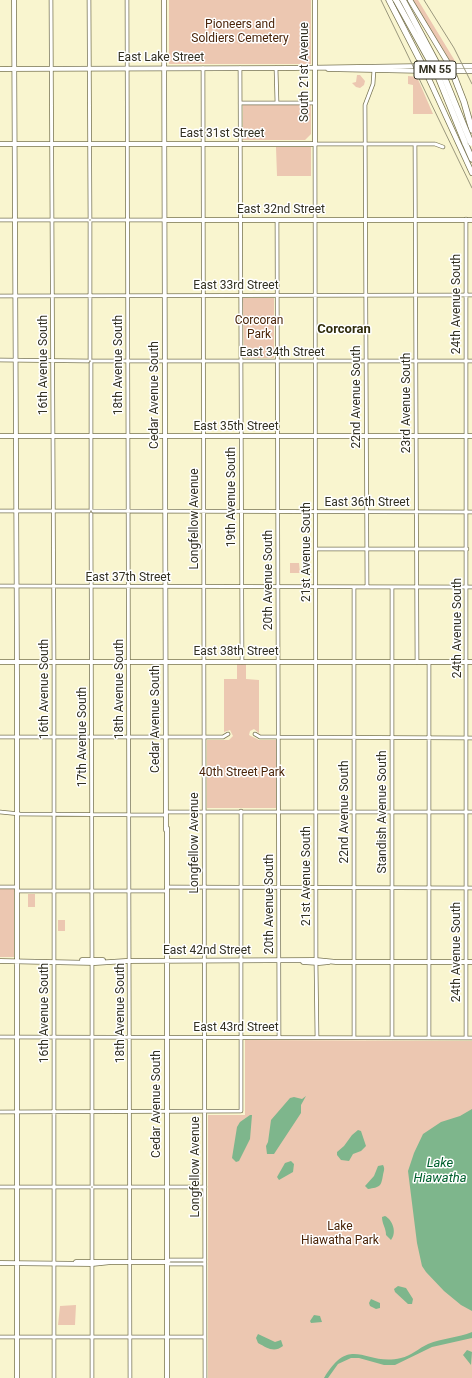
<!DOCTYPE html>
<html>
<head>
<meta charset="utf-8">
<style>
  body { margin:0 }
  canvas { display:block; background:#f9f5cf }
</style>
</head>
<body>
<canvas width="472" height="1378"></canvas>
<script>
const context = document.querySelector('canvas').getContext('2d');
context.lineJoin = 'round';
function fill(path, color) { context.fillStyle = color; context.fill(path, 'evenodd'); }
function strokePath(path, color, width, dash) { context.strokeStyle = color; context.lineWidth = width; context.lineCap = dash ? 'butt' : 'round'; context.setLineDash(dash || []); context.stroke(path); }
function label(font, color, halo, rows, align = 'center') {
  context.font = font + ' Roboto,sans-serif'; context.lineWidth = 3; context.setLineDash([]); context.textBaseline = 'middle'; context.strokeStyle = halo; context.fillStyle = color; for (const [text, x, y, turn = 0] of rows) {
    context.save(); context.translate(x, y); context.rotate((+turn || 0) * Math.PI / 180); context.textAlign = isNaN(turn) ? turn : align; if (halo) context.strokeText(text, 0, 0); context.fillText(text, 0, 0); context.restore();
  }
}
const green = new Path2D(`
  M169 0H311V64H169Z
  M412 0H418L455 61H450Z
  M357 75H360L365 81 364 85 360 88 356 87 352 83 356 82Z
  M408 76 417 77 433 114H413V85L408 84Z
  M243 105H311V134L305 140H243Z
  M276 147H311V176H277Z
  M243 298H274V358H244Z
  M290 563H299L300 573H290Z
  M237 664H246V679L259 680V733L254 729 250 731 249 735 259 740H276V808H207V740H229L233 736 230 730 224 732V679H237Z
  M0 889H14V957H0Z
  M28 894H35V907H28Z
  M58 920H65V931H58Z
  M245 1040 472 1041V1378H208V1115H245Z
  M76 1305 75 1325H58L60 1306Z`);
const water = new Path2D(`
  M306 1096 301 1105V1113L274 1154H267L266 1146 268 1142 271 1120 290 1098 294 1097 302 1099Z
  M472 1109V1311L461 1305 444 1291 426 1272 422 1266 417 1243 408 1171 414 1153 423 1134 441 1122 460 1116Z
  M250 1115H252L250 1139 239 1161 236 1162 232 1158 237 1127 240 1122Z
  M358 1130 361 1131 366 1146 361 1151 353 1154 349 1161 341 1160 337 1155V1152L344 1146 352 1135Z
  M291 1161 294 1164 293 1172 279 1180 277 1177 285 1163Z
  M378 1166 383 1165C385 1169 384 1170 383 1175 381 1187 380 1187 368 1189L365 1186 374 1176Z
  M385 1216C393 1220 397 1233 391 1240L386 1235C386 1228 382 1224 382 1217Z
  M398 1286 406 1288 413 1299 412 1304H408L395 1292 394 1289Z
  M371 1299 380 1303V1308L376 1309 370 1306 369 1303Z
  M314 1315 320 1316 322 1322 311 1323 310 1321Z
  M472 1332V1338L432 1347 395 1365H384L359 1358H351L338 1364 328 1378H324C351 1333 365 1367 401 1358 411 1356 419 1348 428 1344 442 1338 458 1338 472 1332Z
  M258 1334 275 1342 281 1340 283 1346C274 1353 267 1348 258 1343L256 1338Z
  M467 1350 472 1352 471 1365 463 1355Z`);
const street = new Path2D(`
  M51 0 54 662V1378
  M89 0 90 218
  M127 0 130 1378
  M203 68 205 1378
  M240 68 242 662
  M276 68 277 103
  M240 103H314
  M415 144 417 662
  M466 219V1037
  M0 220H88
  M92 220H165
  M277 220 279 1037
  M90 222V359
  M0 296 472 295
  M0 360 88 361
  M92 361H472
  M91 363V509
  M0 511H89
  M93 511 472 512
  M91 514 92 959
  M316 549H467
  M0 586 472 587
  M354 587V1037
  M367 587 365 105 373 84 374 69
  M255 734 260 737H279L472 738
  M0 737H223L228 734
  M0 812 20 814 165 815
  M168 812H254
  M229 812H472
  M0 887H17
  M167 887 472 888
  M17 891H167
  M316 960 315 144H435L443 147
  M92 963V1185
  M316 963 317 1037
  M0 1037 472 1038
  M392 1037V587
  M429 1037V662
  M0 1112 241 1111V811
  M0 1187H90
  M94 1187H205
  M92 1189V1378
  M167 1262 170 1260H205
  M167 1262 170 1264H205
  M0 1337H205`);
const secondary = new Path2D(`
  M14 0 17 675V1378
  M164 0 166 830
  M0 69 294 68 423 66
  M328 69 425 71
  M0 144H315V0
  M165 220H472
  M0 436H472
  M0 662H472
  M167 828V1378
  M82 960H103
  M0 961 95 963 126 961 316 960 336 962H472
  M303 962 319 963 329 962
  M76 1262H167
  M0 1263 92 1264 111 1262`);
const primary = new Path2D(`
  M410 0 451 68
  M472 66H423L472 173
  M425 71H472`);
const highway = new Path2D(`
  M389 0 423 66
  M452 71 464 102 472 130
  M465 143 472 159`);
const tram = new Path2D(`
  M381 0 472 188`);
const rail = new Path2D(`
  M424 0 454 48 472 84`);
const highwayBridge = new Path2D(`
  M396 0 437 74 465 143
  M403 0 445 79 471 143`);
const shields = [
  [435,70,42]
];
const shieldNames = [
  ["MN 55",435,70]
];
const parkNames = [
  ["Pioneers and",240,25],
  ["Soldiers Cemetery",240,39],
  ["Corcoran",259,321],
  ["Park",259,335],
  ["40th Street Park",242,773],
  ["Lake",340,1227],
  ["Hiawatha Park",340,1241]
];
const streetNames = [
  ["East Lake Street",161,58],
  ["South 21st Avenue",305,72,-90],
  ["East 31st Street",222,134],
  ["East 32nd Street",281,210],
  ["East 33rd Street",236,286],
  ["24th Avenue South",457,304,-90],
  ["East 34th Street",282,353],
  ["16th Avenue South",44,365,-90],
  ["18th Avenue South",119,365,-90],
  ["Cedar Avenue South",155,395,-90],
  ["22nd Avenue South",357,397,-90],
  ["23rd Avenue South",407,403,-90],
  ["East 35th Street",236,427],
  ["19th Avenue South",232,497,-90],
  ["East 36th Street",367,503],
  ["Longfellow Avenue",195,519,-90],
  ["21st Avenue South",307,552,-90],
  ["East 37th Street",128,578],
  ["20th Avenue South",269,580,-90],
  ["24th Avenue South",458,628,-90],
  ["East 38th Street",236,652],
  ["16th Avenue South",45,689,-90],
  ["18th Avenue South",120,689,-90],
  ["Cedar Avenue South",156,719,-90],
  ["17th Avenue South",83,737,-90],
  ["22nd Avenue South",345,812,-90],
  ["Standish Avenue South",383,812,-90],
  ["Longfellow Avenue",195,843,-90],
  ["21st Avenue South",307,876,-90],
  ["20th Avenue South",270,904,-90],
  ["East 42nd Street",207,951],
  ["24th Avenue South",457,952,-90],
  ["16th Avenue South",45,1013,-90],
  ["18th Avenue South",121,1013,-90],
  ["East 43rd Street",236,1028],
  ["Cedar Avenue South",157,1104,-90],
  ["Longfellow Avenue",196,1167,-90]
];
const neighbourhoodNames = [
  ["Corcoran",344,330]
];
const waterNames = [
  ["Lake",440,1164],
  ["Hiawatha",440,1179]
];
fill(green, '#ecc7b1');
fill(water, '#7eb68c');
strokePath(street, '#797554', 4.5);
strokePath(secondary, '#797554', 5.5);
strokePath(primary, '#797554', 6);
strokePath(highway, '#797554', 7);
strokePath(street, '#fff', 3);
strokePath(secondary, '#fff', 4);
strokePath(primary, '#fff', 4.5);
strokePath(highway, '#fff', 5.5);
strokePath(tram, '#9a977d', 1);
strokePath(rail, '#9a977d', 1);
strokePath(highwayBridge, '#797554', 7, []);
strokePath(highwayBridge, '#fff', 5.5);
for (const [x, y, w] of shields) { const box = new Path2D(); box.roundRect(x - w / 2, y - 9, w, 18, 3); context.fillStyle = '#fff'; context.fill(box); strokePath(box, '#323022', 1); }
label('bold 11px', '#323022', null, shieldNames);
label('12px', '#4a2409', '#fff', parkNames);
label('12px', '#323022', '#fff', streetNames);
label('bold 13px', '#312d0c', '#fff', neighbourhoodNames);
label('italic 13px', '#00612e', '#fff', waterNames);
</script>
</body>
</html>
